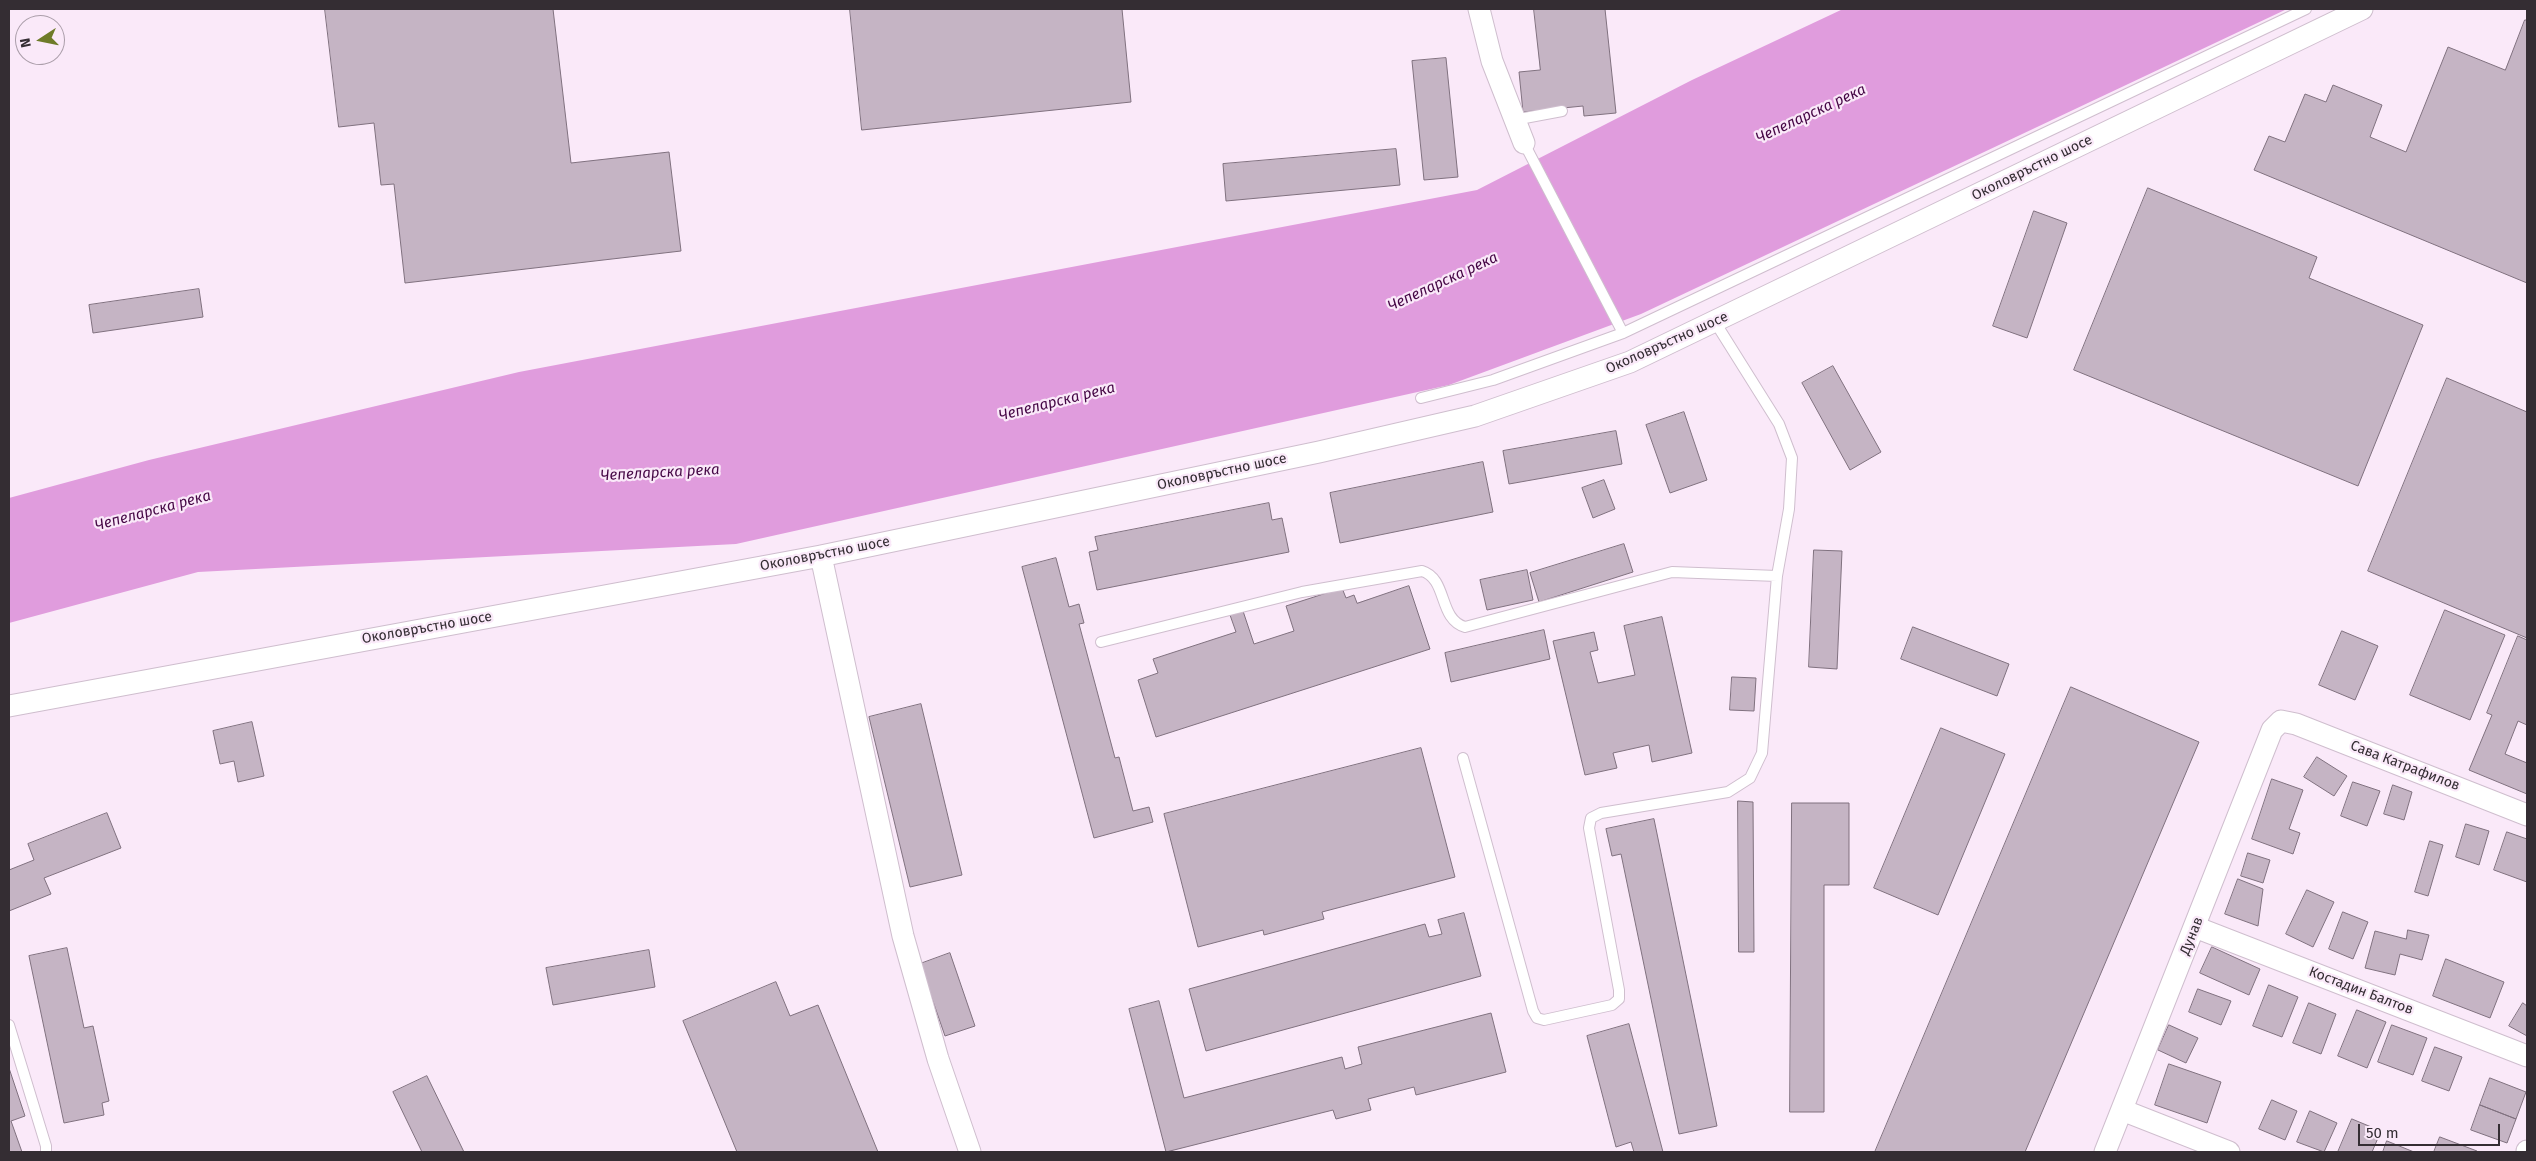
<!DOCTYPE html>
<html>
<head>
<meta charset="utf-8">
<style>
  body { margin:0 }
  #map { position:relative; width:2536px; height:1161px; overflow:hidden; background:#fae9f9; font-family:"Fira Sans",sans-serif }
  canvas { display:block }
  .frame { position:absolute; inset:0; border:10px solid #342d33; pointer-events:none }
  .north { position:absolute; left:15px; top:15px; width:50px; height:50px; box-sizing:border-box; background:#fae9f9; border:1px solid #ab9eaa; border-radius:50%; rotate:259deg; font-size:14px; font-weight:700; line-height:20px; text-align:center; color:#342d33 }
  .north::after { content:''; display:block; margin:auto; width:18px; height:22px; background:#6e7b29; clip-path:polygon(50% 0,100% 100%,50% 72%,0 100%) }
  .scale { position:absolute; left:2358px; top:1124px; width:142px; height:22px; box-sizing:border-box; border:2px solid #342d33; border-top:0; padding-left:6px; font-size:15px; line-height:18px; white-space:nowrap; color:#342d33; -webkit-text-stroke:4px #fae9f9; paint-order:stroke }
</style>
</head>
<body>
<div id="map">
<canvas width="2536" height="1161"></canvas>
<div class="frame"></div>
<div class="north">N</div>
<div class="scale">50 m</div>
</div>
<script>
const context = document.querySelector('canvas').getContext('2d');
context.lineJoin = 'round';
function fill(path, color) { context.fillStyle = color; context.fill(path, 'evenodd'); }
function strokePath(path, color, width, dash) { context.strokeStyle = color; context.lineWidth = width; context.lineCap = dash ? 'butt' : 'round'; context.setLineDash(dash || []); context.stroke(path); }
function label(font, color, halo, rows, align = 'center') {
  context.font = font + ' "Fira Sans",sans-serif'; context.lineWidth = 4.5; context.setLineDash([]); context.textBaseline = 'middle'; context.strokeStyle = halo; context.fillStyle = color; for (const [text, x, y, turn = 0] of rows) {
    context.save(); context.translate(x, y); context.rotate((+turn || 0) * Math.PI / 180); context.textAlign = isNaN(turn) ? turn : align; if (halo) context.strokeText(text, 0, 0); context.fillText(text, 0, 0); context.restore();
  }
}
const water = new Path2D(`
  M1843 9H2287L1641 314 1449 385 736 544 198 572 9 623V498L149 460 519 372 1477 190 1692 80Z`);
const building = new Path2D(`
  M325 9H553L571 163 669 152 681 251 405 283 394 184 381 185 374 123 339 127Z
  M850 9H1122L1131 102 862 130Z
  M1534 9H1605L1616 113 1584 116 1583 106 1523 112 1519 72 1540 70Z
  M2525 20H2527V283L2254 170 2269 136 2285 142 2305 94 2326 102 2333 85 2382 105 2370 137 2406 152 2448 47 2505 70Z
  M1446 58 1458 177 1424 180 1412 61Z
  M1396 149 1400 185 1226 201 1223 164Z
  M2148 188 2317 257 2309 278 2423 325 2358 486 2074 370Z
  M2034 211 2067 223 2027 338 1993 326Z
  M199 289 203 317 93 333 89 305Z
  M1833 366 1881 452 1850 470 1802 383Z
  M2447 378 2527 412V638L2368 571Z
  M1684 412 1707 480 1670 493 1646 425Z
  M1616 431 1622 464 1509 484 1503 451Z
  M1483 462 1493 512 1340 543 1330 493Z
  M1604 480 1615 509 1593 518 1582 488Z
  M1269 503 1272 520 1282 518 1289 552 1097 590 1089 552 1098 550 1095 537Z
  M1624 544 1633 572 1539 602 1530 573Z
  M1814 550 1842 551 1837 669 1809 667Z
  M1056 558 1069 607 1079 604 1084 623 1079 624 1115 758 1119 757 1133 811 1149 807 1153 822 1094 838 1022 567Z
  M1527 570 1533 600 1487 610 1480 580Z
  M1409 586 1430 649 1156 737 1138 680 1158 673 1153 659 1236 632 1230 615 1243 611 1254 644 1294 631 1286 606 1342 588 1346 598 1354 595 1357 603Z
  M2445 610 2505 635 2470 720 2410 695Z
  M1662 617 1692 753 1652 762 1649 745 1613 753 1617 768 1585 775 1553 641 1594 632 1598 650 1590 652 1598 683 1635 675 1624 626Z
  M1913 627 2009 664 1997 696 1901 659Z
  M1544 630 1550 659 1451 682 1445 653Z
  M2342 631 2378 646 2355 700 2319 685Z
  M2518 636 2527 640V725L2518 721 2505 754 2527 763V794L2469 770 2492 715 2487 713Z
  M1732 677 1756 678 1754 711 1730 710Z
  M2071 687 2199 742 2025 1152H1875Z
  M921 704 962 875 910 887 869 717Z
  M252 722 264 776 238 782 234 761 220 764 213 731Z
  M1941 728 2005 754 1938 915 1874 888Z
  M1421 748 1455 877 1322 912 1324 919 1264 935 1263 930 1198 947 1164 814Z
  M2317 757 2347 776 2334 796 2304 777Z
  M2272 779 2303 790 2289 829 2300 833 2293 854 2252 839Z
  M2353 782 2380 791 2367 826 2341 816Z
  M2393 785 2412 792 2404 820 2384 814Z
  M1738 801 1753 802 1754 952H1739Z
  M1792 803H1849V885H1824V1112H1790Z
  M107 813 121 848 44 878 51 894 9 911V870L34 860 28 844Z
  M1654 819 1717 1126 1679 1134 1621 854 1612 856 1606 829Z
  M2466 824 2489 831 2479 865 2456 857Z
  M2507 832 2527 839V882L2494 870Z
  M2430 841 2443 845 2428 896 2415 892Z
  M2248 853 2270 860 2263 883 2241 876Z
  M2238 879 2263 889 2258 926 2225 914Z
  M2307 890 2334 902 2313 947 2286 934Z
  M2343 912 2368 922 2353 959 2329 949Z
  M1464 913 1481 976 1206 1051 1189 989 1425 924 1429 937 1442 934 1438 920Z
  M2408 930 2429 935 2422 960 2400 954 2395 975 2365 968 2375 931 2406 939Z
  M2212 947 2260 969 2249 995 2200 973Z
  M67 948 84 1028 93 1026 109 1101 102 1103 104 1115 64 1123 29 956Z
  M649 950 655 987 553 1005 546 968Z
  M950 953 975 1026 945 1036 920 964Z
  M2446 959 2504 982 2490 1018 2433 996Z
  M776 982 790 1016 818 1005 878 1152H737L683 1021Z
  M2269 985 2298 997 2282 1037 2253 1026Z
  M2198 989 2231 1001 2221 1025 2189 1012Z
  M1159 1001 1184 1098 1342 1057 1345 1069 1362 1064 1358 1047 1491 1013 1506 1072 1416 1095 1414 1087 1368 1099 1371 1110 1336 1119 1333 1110 1166 1152 1129 1009Z
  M2309 1003 2336 1014 2321 1054 2293 1043Z
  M2523 1003 2527 1006V1036L2509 1026Z
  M2357 1010 2386 1022 2367 1068 2338 1056Z
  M1629 1024 1663 1152H1634L1631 1142 1616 1147 1587 1036Z
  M2169 1025 2198 1038 2186 1063 2158 1050Z
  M2392 1025 2427 1038 2413 1075 2378 1062Z
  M2435 1047 2462 1057 2449 1091 2422 1081Z
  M2169 1064 2221 1082 2207 1123 2155 1105Z
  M9 1068 25 1116 11 1121 22 1152H9Z
  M427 1076 464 1152H422L393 1092Z
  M2490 1078 2526 1092 2516 1119 2480 1105Z
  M2272 1100 2297 1111 2285 1140 2259 1129Z
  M2480 1105 2516 1119 2507 1143 2471 1130Z
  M2310 1111 2337 1123 2324 1152 2297 1142Z
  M2352 1119 2381 1131 2372 1152H2338Z
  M2440 1137 2477 1151V1152H2434Z
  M2387 1141 2414 1152H2383Z`);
const lane = new Path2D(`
  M1514 120 1562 111
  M1524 143 1623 333
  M1421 398 1493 380 1623 333 2306 9
  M1101 642 1302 592 1422 571C1448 579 1438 619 1465 627L1672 572 1777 576
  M1463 758 1533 1011 1537 1018 1544 1020 1612 1005 1619 999V990L1589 828 1591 818 1601 813 1728 792 1750 778 1762 753 1777 576 1789 509 1792 458 1779 424 1715 322
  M9 1025 46 1146V1152`);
const street = new Path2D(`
  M1479 9 1492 61 1524 143
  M821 556 903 936 938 1059 970 1152
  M9 706 821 556 1319 452 1475 416 1630 362 2362 9
  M2195 927 2527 1056
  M2122 1110 2229 1152
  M2105 1152 2272 730 2281 721 2296 724 2527 815
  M2527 1152V1151`);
const streetNames = [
  ["Околовръстно шосе",2032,168,-26],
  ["Околовръстно шосе",1667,343,-24],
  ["Околовръстно шосе",1222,472,-12],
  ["Околовръстно шосе",825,554,-11],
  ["Околовръстно шосе",427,628,-10],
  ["Сава Катрафилов",2405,766,21],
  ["Дунав",2192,936,-68],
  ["Костадин Балтов",2361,991,21]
];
const waterNames = [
  ["Чепеларска река",1811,114,-25],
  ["Чепеларска река",1443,282,-25],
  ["Чепеларска река",1057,402,-14],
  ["Чепеларска река",660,473,-3],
  ["Чепеларска река",153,511,-15]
];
fill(water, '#e09cdd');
fill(building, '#c5b4c4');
strokePath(building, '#80717f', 1);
strokePath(lane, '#cfbece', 12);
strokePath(street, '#cfbece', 23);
strokePath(lane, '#fff', 10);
strokePath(street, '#fff', 21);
label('14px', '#342d33', '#fae9f9', streetNames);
label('italic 15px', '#450745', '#fae9f9', waterNames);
</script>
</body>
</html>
